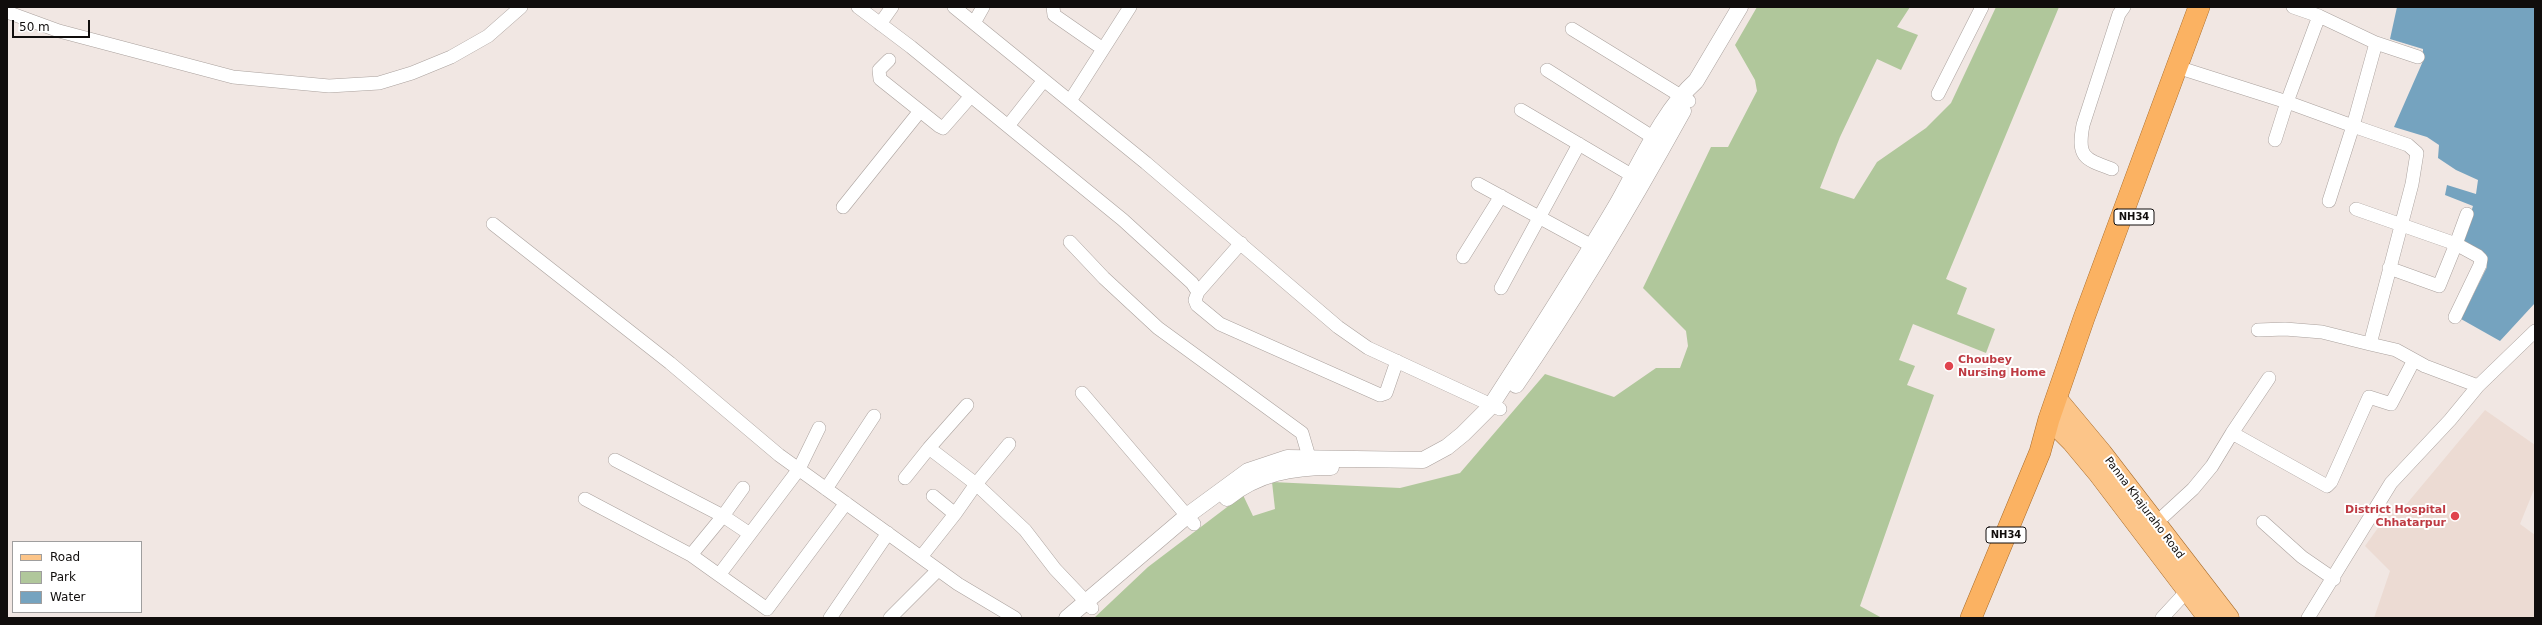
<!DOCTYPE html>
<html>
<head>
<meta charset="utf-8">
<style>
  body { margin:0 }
  #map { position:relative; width:2542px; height:625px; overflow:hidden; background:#f1e7e3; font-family:"DejaVu Sans",sans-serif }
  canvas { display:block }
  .frame { position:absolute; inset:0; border:8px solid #100d0c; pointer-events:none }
  .legend { position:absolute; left:12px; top:541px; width:130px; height:72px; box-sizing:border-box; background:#fff; border:1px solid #9f9e9e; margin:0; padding:5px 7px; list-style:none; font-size:12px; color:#100d0c }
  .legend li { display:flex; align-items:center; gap:8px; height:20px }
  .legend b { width:20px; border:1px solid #9f9e9e }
  .scale { position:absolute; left:12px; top:20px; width:78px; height:18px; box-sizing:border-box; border:2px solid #100d0c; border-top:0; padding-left:5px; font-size:12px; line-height:14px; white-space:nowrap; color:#100d0c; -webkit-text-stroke:3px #fff; paint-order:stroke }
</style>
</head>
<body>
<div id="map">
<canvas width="2542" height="625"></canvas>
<div class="frame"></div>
<ul class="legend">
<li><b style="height:5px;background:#fcc589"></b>Road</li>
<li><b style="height:11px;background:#b0c79b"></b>Park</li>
<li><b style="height:11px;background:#75a3bf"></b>Water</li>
</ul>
<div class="scale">50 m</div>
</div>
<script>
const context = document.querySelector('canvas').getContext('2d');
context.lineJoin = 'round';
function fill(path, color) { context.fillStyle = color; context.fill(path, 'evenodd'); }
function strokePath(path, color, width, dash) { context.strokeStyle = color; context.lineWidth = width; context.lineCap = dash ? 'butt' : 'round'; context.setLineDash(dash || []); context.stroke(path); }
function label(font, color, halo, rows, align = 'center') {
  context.font = font + ' "DejaVu Sans",sans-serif'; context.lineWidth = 4; context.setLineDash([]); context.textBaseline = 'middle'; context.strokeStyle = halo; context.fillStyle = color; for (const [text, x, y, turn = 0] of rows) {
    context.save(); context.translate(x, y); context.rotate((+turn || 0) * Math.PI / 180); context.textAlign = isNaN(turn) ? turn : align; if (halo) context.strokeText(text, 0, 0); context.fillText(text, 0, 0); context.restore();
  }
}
const built = new Path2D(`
  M2485 410 2535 445V487L2520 524 2535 535V618H2374L2390 571 2365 546 2395 504 2404 507Z`);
const green = new Path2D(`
  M1757 7H1910L1897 27 1918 35 1901 70 1877 59 1840 137 1820 188 1854 199 1877 162 1926 128 1951 103 1996 7H2059L1946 279 1967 288 1957 314 1995 329 1986 353 1913 324 1899 360 1915 366 1907 385 1934 395 1860 606 1882 618H1094L1148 567 1243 495 1253 516 1275 509 1272 482 1400 488 1460 473 1545 374 1614 397 1656 368H1680L1688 346 1686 331 1643 288 1711 147H1728L1757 91 1755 80 1735 45Z`);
const water = new Path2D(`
  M2397 7H2535V303L2500 341 2461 319 2487 267 2481 254 2461 244 2473 206 2445 195 2447 185 2476 194 2478 180 2456 170 2438 158 2439 145 2427 137 2394 127 2423 61V49L2390 39Z`);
const minor = new Path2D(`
  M858 7 911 47 1123 220 1192 283 1198 292 1195 300 1197 305 1220 324 1380 395 1386 393 1397 361
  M954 7 1146 163 1338 327 1368 348 1500 409
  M1053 7 1054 15 1103 49
  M2293 7 2319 16
  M7 12 59 31 233 77 329 86 379 83 412 73 451 57 488 36 521 7
  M974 23 983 7
  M880 24 892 7
  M1572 29 1689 101
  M2376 43 2418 57
  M889 60 879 70 880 79 939 126 943 128 971 96
  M2177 67 2287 102 2319 16 2376 43 2353 126 2287 102 2275 140
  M1547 70 1654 138
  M1938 94 1982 7
  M1070 101 1130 7
  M1521 110 1633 176
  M1008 126 1044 80
  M2112 169C2084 159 2077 157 2083 125L2119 14 2124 7
  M1478 184 1592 246
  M2329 201 2353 126 2408 145 2417 153 2412 184 2370 344
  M843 207 920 111
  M2356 209 2456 244 2467 214
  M493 224 670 363 779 455 958 584 1015 618
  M1070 242 1104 278 1158 328 1302 433 1312 467
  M1463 257 1501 196
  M2389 268 2439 286 2456 244 2478 256 2481 259 2480 265 2455 317
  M1501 288 1579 144
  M1198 292 1241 243
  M2258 330 2285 329 2322 332 2370 344 2396 350 2425 366 2478 386
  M2269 378 2232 433 2327 486 2331 482 2369 397 2391 404 2414 360
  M1082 393 1194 524
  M929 448 967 405
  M615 460 723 516 691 555
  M905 478 929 448 976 484 1009 444
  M743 488 723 516 750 534
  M826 489 874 416
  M585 499 691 555 719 575 799 469 819 428
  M955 514 976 484 1025 530 1055 569 1092 608
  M2263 522 2302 557 2334 579
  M2156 523 2193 489 2212 466 2232 433
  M921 557 955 514 933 496
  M719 575 767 609 846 503
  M830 618 888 533
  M890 618 938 570
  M2162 618 2187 591
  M2308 618 2391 483 2450 420 2478 386 2535 331`);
const tertiary = new Path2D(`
  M1516 385C1577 297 1631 205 1683 111
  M1227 498C1258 473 1293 467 1331 467
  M1067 618 1188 515 1248 471 1287 458 1423 460 1447 447 1463 434 1490 407C1533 340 1576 274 1616 206 1638 168 1663 110 1696 81L1740 7`);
const primary = new Path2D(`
  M2057 399 2102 453 2229 618
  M2049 419 2072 442 2097 472 2208 618`);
const trunk = new Path2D(`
  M1971 618 2040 452 2049 419 2084 318 2199 7`);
const markers = [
  [1949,366,5,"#e0444e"],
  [2455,516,5,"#e0444e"]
];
const shields = [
  [2134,217,40],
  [2006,535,40]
];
const shieldNames = [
  ["NH34",2134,217],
  ["NH34",2006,535]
];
const healthNames = [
  ["Choubey",1958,360],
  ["Nursing Home",1958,373],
  ["District Hospital",2446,510,"right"],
  ["Chhatarpur",2446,523,"right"]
];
const streetNames = [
  ["Panna Khajuraho Road",2144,508,53]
];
fill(built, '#ecdbd3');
fill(green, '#b0c79b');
fill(water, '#75a3bf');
strokePath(minor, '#aaa19d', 14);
strokePath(tertiary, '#aaa19d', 17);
strokePath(primary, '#a86c2b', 21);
strokePath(trunk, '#a86c2b', 22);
strokePath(minor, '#fff', 13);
strokePath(tertiary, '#fff', 16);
strokePath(primary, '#fcc589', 20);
strokePath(trunk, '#fbb262', 21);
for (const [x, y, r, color] of markers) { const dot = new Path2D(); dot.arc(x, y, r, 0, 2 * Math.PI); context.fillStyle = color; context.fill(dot); strokePath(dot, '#fff', 1.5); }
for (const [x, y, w] of shields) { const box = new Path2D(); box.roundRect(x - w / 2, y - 8, w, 16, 3); context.fillStyle = '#fff'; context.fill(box); strokePath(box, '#100d0c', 1); }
label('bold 10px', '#100d0c', null, shieldNames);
label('bold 11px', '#be3a42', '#fff', healthNames, 'left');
label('11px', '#100d0c', '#fff', streetNames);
</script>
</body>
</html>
